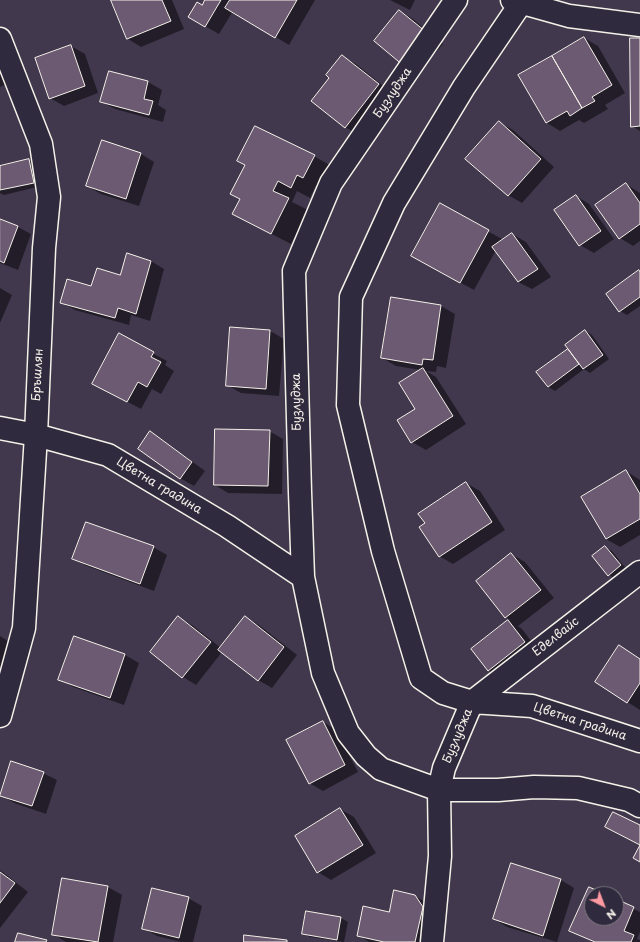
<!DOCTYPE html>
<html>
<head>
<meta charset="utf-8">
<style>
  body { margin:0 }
  #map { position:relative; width:640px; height:942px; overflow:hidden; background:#41384d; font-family:"Playpen Sans",sans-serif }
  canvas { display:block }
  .north { position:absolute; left:584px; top:886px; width:40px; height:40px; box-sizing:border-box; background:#2f2a3d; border:1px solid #7e7a81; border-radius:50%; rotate:138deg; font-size:11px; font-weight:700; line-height:16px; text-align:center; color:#f4f1e8 }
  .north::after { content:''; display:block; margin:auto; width:14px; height:18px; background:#ff9aa2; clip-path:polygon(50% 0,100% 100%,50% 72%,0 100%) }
</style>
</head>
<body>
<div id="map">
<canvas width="640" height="942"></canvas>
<div class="north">N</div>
</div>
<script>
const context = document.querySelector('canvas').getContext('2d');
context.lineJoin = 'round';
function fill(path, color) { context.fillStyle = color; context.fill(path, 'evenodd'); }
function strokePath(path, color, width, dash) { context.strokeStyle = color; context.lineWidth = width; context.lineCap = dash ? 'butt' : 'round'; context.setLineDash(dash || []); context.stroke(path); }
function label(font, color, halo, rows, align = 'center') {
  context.font = font + ' "Playpen Sans",sans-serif'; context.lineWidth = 3.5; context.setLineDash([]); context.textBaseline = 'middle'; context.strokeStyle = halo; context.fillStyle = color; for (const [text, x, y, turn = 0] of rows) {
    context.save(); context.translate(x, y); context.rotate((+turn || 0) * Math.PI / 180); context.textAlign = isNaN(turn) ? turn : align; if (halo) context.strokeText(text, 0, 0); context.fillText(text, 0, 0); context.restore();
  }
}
const shadow = new Path2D(`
  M112 0H172L184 29 141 47 128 39Z
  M206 0H315L289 45 233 11 219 34 189 17 202 6Z
  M390 0H415L410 10Z
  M400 11 413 19 443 44 418 73Z
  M584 38 598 46 625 93 605 105 608 109 584 123 579 120 560 131 547 123 520 75Z
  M640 39V131L632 126Z
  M71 46 85 54 98 93 64 106 50 98Z
  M0 52 12 82 0 87V75L4 73 3 71 0 73Z
  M342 56 356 64 392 93 359 135 345 127 331 77Z
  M110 72 148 82 162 90 158 105 166 110 163 122 115 109 102 102Z
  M499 122 513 130 554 167 522 203 508 195Z
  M103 141 141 154 154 162 139 206 101 194 87 186Z
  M314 156 333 167 323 188 316 185 310 198 297 191 292 202 308 210 291 244 233 214 241 199Z
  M29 161 36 164 41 186 4 195 0 193V167Z
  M626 184 640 193V241L633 246 620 238Z
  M576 196 589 204 614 239 594 253 580 245Z
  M440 205 502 239 500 243 512 234 526 242 551 277 532 289 518 282 496 250 474 290 426 264Z
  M0 220 18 227 31 234 18 270 0 263Z
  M151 261 164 269 150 321 131 315 129 325 75 310 61 302Z
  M640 270V306L627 315 620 311 608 294Z
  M0 288 12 295 0 323Z
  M392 298 441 306 455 314 446 368 437 366 436 372 426 371 436 377 466 424 426 450 412 442 421 370 396 366 382 358Z
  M231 328 270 331 284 339 279 396 241 393 227 385Z
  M586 331 592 335 609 359 590 373 584 369 555 391 548 387 538 372 569 350Z
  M119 335 167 361 165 365 174 371 161 394 152 389 141 409 107 391Z
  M269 431 283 439 282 494 228 493 215 485Z
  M151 433 164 441 205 471 194 486 180 478Z
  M626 471 640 480V535L620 547 606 539Z
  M466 483 480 491 505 530 453 564 439 556 426 524Z
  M153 547 167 555 154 591 87 566 73 558Z
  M605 547 612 551 627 570 616 579 609 575Z
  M511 554 525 562 554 598 518 626 522 629 538 650 502 678 489 671 472 649 510 620 506 617 477 582Z
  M178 617 192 625 221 648 245 617 259 625 297 655 272 688 258 680 222 652 196 685 183 677Z
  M0 636 11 643 0 697Z
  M75 637 125 655 139 663 124 705 73 687 60 679Z
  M619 646 640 659V710L596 682Z
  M323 722 336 730 358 772 323 791 309 783Z
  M43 773 57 780 46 814 14 803 1 795Z
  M340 809 354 817 376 853 331 880 318 872Z
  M0 870 28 892 0 928Z
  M63 879 108 887 122 895 113 942H66L53 934Z
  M561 880 574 888 557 942 507 927 494 919Z
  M590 888 602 894H592V918H616V900L640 912V932L637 939 640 940V942H593L571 930Z
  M415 896 429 904 430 942H369L358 935Z
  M188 898 202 906 193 942H181L157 936 143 928Z
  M341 918 348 922 344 942 310 937 303 933Z`);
const building = new Path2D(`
  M111 0H162L171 21 127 39Z
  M205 0H221L205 27 188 17 197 2 202 5Z
  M230 0H297L275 38 225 8Z
  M399 10 430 35 404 66 374 41Z
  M584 37 612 85 592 97 595 101 582 108 552 56Z
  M630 38H640V126L631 127Z
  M71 45 85 86 49 99 35 58Z
  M342 55 379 84 345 128 311 101 329 78 326 75Z
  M552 56 582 108 570 116 567 111 546 123 518 75Z
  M109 71 148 81 144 99 153 101 149 115 100 102Z
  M499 121 541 159 508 196 465 159Z
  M255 126 315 155 303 178 297 175 291 188 278 181 273 191 289 198 271 234 232 214 240 199 230 194 245 165 237 161Z
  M102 140 141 153 126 199 86 186Z
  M29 159 34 183 0 190V166Z
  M626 183 640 203V224L619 239 595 205Z
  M576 195 601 231 579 246 554 210Z
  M440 203 489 230 460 283 411 256Z
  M0 219 18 226 4 263 0 261Z
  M512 233 538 269 518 282 492 247Z
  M127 253 151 261 136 314 118 308 115 318 60 303 67 279 91 286 97 268 120 275Z
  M639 270 640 272V297L619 312 606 294Z
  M391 297 441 305 433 360 423 359 422 365 381 358Z
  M230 327 270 330 266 389 226 386Z
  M585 330 603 355 583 369 565 345Z
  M119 333 154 352 151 357 161 362 147 387 138 382 127 402 92 384Z
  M568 349 579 364 548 387 536 372Z
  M423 368 453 416 411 443 397 420 415 409 399 383Z
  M215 429 270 430 268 486 214 485Z
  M150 431 192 462 180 479 138 449Z
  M626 470 640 494V519L606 539 581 497Z
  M466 482 492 522 439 557 419 527 425 523 418 514Z
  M86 522 154 546 140 584 72 559Z
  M605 546 621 565 608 576 592 556Z
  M511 553 541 590 505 618 476 581Z
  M178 616 211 642 182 678 150 652Z
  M245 616 284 647 258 681 218 650Z
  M508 620 525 642 488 671 471 649Z
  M74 636 125 654 110 698 58 680Z
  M619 645 640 659V683L627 703 595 682Z
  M323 721 345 765 309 784 286 740Z
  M11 761 44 772 32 806 0 796Z
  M340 808 363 845 317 873 295 836Z
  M613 812 640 825V862L633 858 640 845 605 827Z
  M511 863 561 879 543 936 493 919Z
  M0 872 15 883 0 903Z
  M62 878 108 886 98 942 52 935Z
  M589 887 605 894H592V918H616V899L634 907 624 931 634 935 631 942H595L569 931Z
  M152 888 189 897 179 938 142 929Z
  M394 890 415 895 423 907 415 942H384L357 936 363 906 389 912Z
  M306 911 341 917 337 940 302 934Z
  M18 933 47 940 46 942H15Z
  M244 935 287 940V942H244Z`);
const minor = new Path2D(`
  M456 0 331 183 294 271 300 492 303 577 323 673 348 733 366 756 381 769 439 790H498L534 787 578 788 629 800 640 806
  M512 0 569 16 640 25
  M521 3 464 87 394 203 351 297 348 405 383 551 421 678 443 693 472 702 532 706 640 741
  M0 39 41 144 49 197 44 248 36 435 24 628 0 716
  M0 428 36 435 108 455 227 526 303 577
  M472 702 640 572
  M432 942 440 856 439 790 444 768 472 702`);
const streetNames = [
  ["Бузлуджа",393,93,-56],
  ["Бръшлян",38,375,-87],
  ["Бузлуджа",297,402,-91],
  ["Цветна градина",159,486,31],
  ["Еделвайс",556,637,-38],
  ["Цветна градина",580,722,18],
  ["Бузлуджа",458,736,-67]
];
fill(shadow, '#0007');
fill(building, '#6c5972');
strokePath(building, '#f4f1e8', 1);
strokePath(minor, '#f4f1e8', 25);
strokePath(minor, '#2f2a3d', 22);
label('12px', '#f4f1e8', '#2f2a3d', streetNames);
</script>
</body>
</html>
